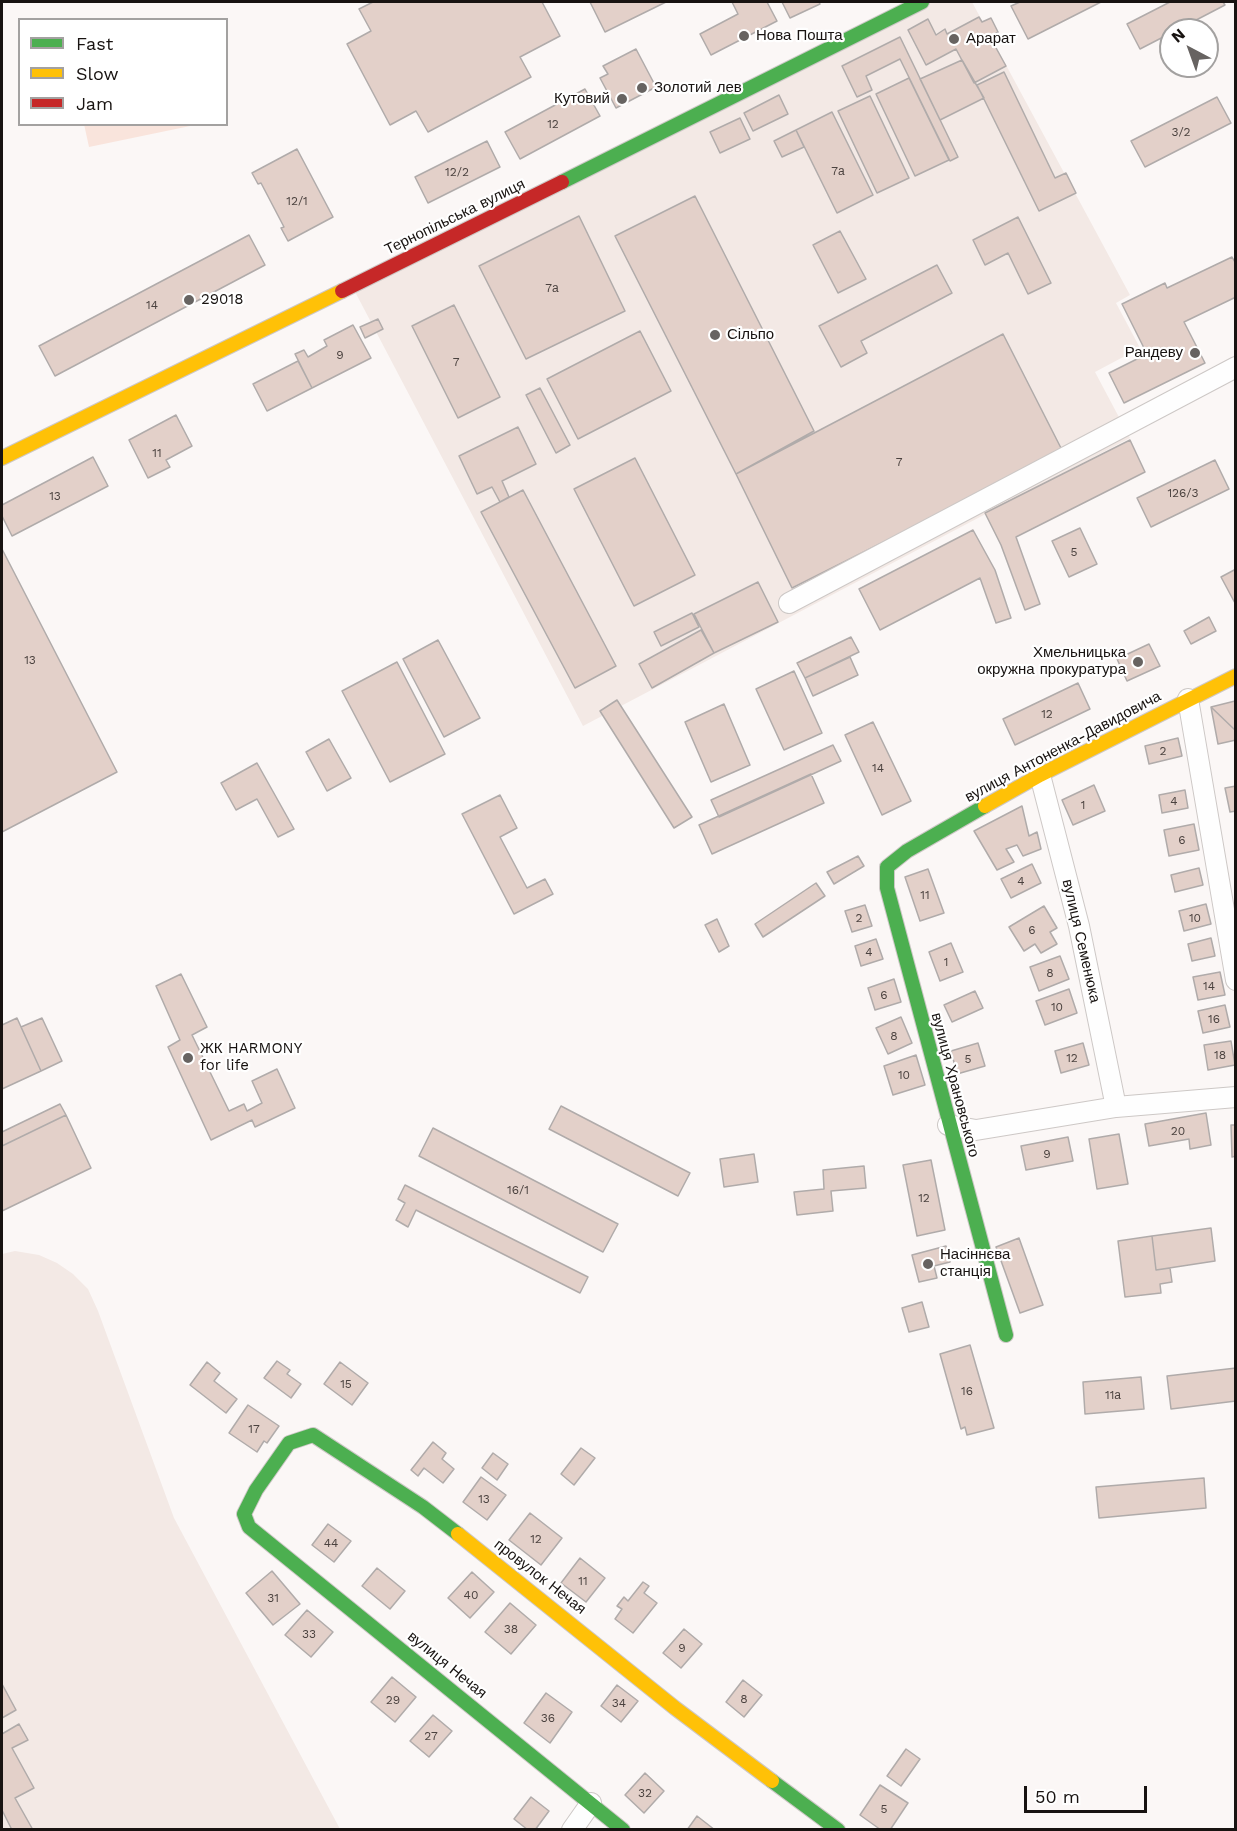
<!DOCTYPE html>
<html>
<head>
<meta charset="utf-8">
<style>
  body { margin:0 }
  #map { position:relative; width:1237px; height:1831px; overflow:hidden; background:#fbf7f6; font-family:"Work Sans",sans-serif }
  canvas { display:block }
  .frame { position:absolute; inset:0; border:3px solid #181311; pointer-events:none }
  .legend { position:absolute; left:18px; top:18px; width:210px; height:108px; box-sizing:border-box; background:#fff; border:2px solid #a3a1a0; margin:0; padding:8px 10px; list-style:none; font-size:18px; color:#181311 }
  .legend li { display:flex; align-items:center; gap:12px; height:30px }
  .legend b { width:30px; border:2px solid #a3a1a0 }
  .north { position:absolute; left:1159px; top:18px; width:60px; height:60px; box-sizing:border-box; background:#fff; border:2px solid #a3a1a0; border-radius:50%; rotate:319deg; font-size:16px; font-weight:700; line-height:24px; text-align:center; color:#181311 }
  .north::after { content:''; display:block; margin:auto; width:21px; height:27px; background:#676361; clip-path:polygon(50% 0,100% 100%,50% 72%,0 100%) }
  .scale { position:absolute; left:1024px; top:1786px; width:123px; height:27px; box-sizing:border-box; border:3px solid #181311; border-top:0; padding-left:8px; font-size:18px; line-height:21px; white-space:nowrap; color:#181311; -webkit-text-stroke:4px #fff; paint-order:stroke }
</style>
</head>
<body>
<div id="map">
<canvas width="1237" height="1831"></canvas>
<div class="frame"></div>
<ul class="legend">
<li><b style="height:8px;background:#4caf50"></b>Fast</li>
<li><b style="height:8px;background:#ffc107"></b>Slow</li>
<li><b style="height:8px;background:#c62828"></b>Jam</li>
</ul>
<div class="north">N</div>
<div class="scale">50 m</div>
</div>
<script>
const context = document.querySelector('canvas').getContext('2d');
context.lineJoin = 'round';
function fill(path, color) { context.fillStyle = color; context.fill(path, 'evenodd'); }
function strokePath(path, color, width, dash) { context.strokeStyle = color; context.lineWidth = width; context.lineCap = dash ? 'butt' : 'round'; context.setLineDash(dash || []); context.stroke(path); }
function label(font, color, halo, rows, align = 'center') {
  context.font = font + ' "Work Sans",sans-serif'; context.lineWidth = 4.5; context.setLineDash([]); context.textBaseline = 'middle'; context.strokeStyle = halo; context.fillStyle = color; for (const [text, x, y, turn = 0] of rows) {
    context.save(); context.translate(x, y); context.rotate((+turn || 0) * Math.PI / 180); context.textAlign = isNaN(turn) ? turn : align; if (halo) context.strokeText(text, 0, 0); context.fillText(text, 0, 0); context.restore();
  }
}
const built = new Path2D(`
  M922 2H972L1130 295 1116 303 1140 348 1095 372 1130 438 583 726 352 286Z
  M15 1251 39 1255 57 1263 73 1274 88 1289 98 1311 174 1518 340 1829 2 1830V1254Z`);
const green = new Path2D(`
  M84 124H195V125L89 147Z`);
const building = new Path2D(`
  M373 2H542L560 36 520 57 531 77 428 132 416 111 390 125 347 44 371 31 359 9Z
  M590 2H666L605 32Z
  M732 2H767L777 21 711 55 700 34 738 14Z
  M782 2H819L820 4 790 18Z
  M1020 2H1101L1028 39 1011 6Z
  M1170 2H1223L1225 5 1177 30H1171V33L1140 49 1127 24Z
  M979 17 982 22 991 18 998 32 990 37 1006 66 974 83 956 49 926 65 908 30 928 19 936 35 945 29 947 34Z
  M900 37 958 157 950 161 900 59 866 76 872 90 857 97 842 66Z
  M636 49 656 87 616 108 600 78 608 74 603 66Z
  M962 60 984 98 940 120 920 79Z
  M1004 72 1055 178 1066 173 1076 193 1039 211 977 85Z
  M909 78 949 160 915 176 876 94Z
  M585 89 600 116 520 159 505 132Z
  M779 95 788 114 753 131 744 113Z
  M870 96 909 178 877 193 838 111Z
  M1217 97 1231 123 1145 167 1131 141Z
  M832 112 873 195 837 213 796 130Z
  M740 118 750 139 720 153 710 132Z
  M796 130 804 147 782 157 774 141Z
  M487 141 500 167 428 203 415 177Z
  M297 149 333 217 288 241 281 228 284 227 261 183 258 184 252 173Z
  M695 196 814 431 736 474 615 236Z
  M579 216 625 311 526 359 479 266Z
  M1018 217 1051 283 1028 294 1008 253 985 265 973 240Z
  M840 231 866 279 838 293 813 245Z
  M249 235 265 265 55 376 39 346Z
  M1232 257 1236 264V297L1184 322 1205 363 1124 403 1109 373 1147 354 1122 304 1165 283 1167 288Z
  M937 265 952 293 861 341 867 353 841 367 819 326Z
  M454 305 500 397 458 418 412 326Z
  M378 319 383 329 365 338 360 327Z
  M353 325 371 358 312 388 295 354 304 350 308 357 327 346 324 340Z
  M640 331 671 391 578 439 547 379Z
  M1003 334 1063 452 792 588 736 474Z
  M298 361 312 388 267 411 253 384Z
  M540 388 570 445 556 453 526 395Z
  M176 415 192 446 166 460 170 467 148 478 129 440Z
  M518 427 536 464 502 481 509 497 500 502 492 487 477 494 459 456Z
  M1130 440 1145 472 1016 537 1040 604 1025 610 1001 545 985 513Z
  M93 457 108 486 12 536 2 516V505Z
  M635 458 695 575 634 606 574 489Z
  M1215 460 1229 489 1151 527 1137 498Z
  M523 490 616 666 575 688 481 512Z
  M1080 528 1097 564 1069 577 1052 541Z
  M973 530 995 570 1011 618 996 623 980 578 880 630 859 589Z
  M2 549 117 772 2 832Z
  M1236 569V605L1221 577Z
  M758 582 778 622 714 653 694 614Z
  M692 613 699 627 661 646 654 632Z
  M1209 617 1216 631 1191 644 1184 631Z
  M701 630 714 653 652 688 639 664Z
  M851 637 859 652 805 678 797 663Z
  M438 640 480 718 444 737 403 659Z
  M1149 644 1160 666 1127 681 1117 659Z
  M850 657 858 675 813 696 805 678Z
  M397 662 445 754 390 782 342 691Z
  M794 671 822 733 784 750 756 689Z
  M1078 683 1090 709 1015 745 1003 719Z
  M617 700 692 817 674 828 600 711Z
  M1235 701 1236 702V731L1211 707Z
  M724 704 750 765 711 782 685 722Z
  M1211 707 1236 731V740L1218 744Z
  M873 722 911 801 882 815 845 735Z
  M1178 738 1182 756 1149 764 1145 746Z
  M329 739 351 778 327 791 306 752Z
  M833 745 841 761 719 817 711 800Z
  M257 763 294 829 278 837 257 799 236 810 221 783Z
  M811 774 824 803 712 854 699 825Z
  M1094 785 1105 811 1073 825 1062 800Z
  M1236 786V811L1230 812 1225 788Z
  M1185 790 1188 808 1162 813 1159 795Z
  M500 795 517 828 500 837 527 888 545 879 553 894 514 914 462 814Z
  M1022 806 1029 836 1037 832 1041 849 1023 856 1017 845 1006 849 1014 862 997 870 974 831Z
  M1194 824 1199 850 1169 856 1164 830Z
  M858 856 864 866 834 884 827 872Z
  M1032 864 1041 883 1011 898 1001 879Z
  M1199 868 1203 885 1175 892 1171 875Z
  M928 869 944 913 920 921 905 877Z
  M816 883 825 896 763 937 755 924Z
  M1206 904 1211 924 1184 931 1179 911Z
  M865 905 872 926 852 932 845 911Z
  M1044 906 1057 928 1050 932 1057 944 1041 953 1035 944 1024 951 1009 927Z
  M717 919 729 946 719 952 705 925Z
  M1211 938 1215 956 1192 961 1188 944Z
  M876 939 883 959 861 966 855 946Z
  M951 943 963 972 940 981 929 952Z
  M1060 956 1069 979 1039 991 1030 967Z
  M1220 972 1225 995 1198 1000 1193 977Z
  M181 974 207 1027 192 1035 229 1111 244 1104 247 1111 262 1103 252 1081 277 1069 295 1108 255 1127 252 1120 211 1140 168 1047 180 1040 156 986Z
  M894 979 901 1002 875 1010 868 988Z
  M1069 989 1077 1013 1045 1025 1036 1001Z
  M975 991 983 1008 952 1022 944 1005Z
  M1225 1005 1230 1027 1203 1033 1198 1011Z
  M901 1017 912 1043 888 1054 876 1028Z
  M17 1018 41 1071 2 1089V1025Z
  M42 1018 62 1061 41 1071 21 1027Z
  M1231 1041 1235 1065 1208 1070 1204 1045Z
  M978 1043 985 1066 957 1074 951 1051Z
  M1083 1043 1089 1065 1061 1073 1055 1051Z
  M916 1055 925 1085 893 1095 884 1066Z
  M60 1104 66 1115 2 1146V1132Z
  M561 1106 690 1173 678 1196 549 1129Z
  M1206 1113 1211 1145 1190 1149 1189 1139 1149 1146 1145 1124Z
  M66 1115 91 1168 2 1211V1146Z
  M1231 1125H1236V1156L1232 1157Z
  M433 1128 618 1224 603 1252 419 1156Z
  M1119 1134 1128 1184 1097 1189 1089 1139Z
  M1068 1137 1073 1161 1026 1170 1021 1146Z
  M754 1154 758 1182 724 1187 720 1159Z
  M931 1160 945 1230 917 1236 903 1165Z
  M864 1166 866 1188 831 1191 833 1211 797 1215 794 1192 824 1189 823 1170Z
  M405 1185 588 1277 580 1293 416 1210 408 1227 396 1220 405 1203 398 1199Z
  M1211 1228 1215 1261 1156 1270 1152 1236Z
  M1152 1236 1156 1270 1170 1268 1172 1282 1160 1284 1161 1293 1125 1297 1118 1241Z
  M1019 1238 1043 1305 1020 1313 996 1247Z
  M946 1246 950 1262 934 1266 937 1278 919 1282 912 1255Z
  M922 1302 929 1327 909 1332 902 1308Z
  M970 1345 994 1428 967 1435 965 1427 961 1429 940 1354Z
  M277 1361 290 1370 287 1374 301 1384 291 1398 264 1378Z
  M207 1362 220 1373 214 1381 237 1399 226 1413 190 1385Z
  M340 1362 368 1383 352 1405 324 1384Z
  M1236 1368V1401L1171 1409 1167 1376Z
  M1141 1377 1144 1409 1085 1414 1083 1382Z
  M248 1405 279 1426 267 1443 264 1441 257 1452 229 1433Z
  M433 1442 446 1453 442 1459 454 1469 443 1483 424 1468 418 1476 411 1470Z
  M581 1448 595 1458 574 1485 561 1474Z
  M493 1453 508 1464 497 1480 482 1468Z
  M481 1477 506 1495 487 1520 463 1502Z
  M1204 1478 1206 1508 1099 1518 1096 1487Z
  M530 1513 562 1538 541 1565 509 1540Z
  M328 1524 351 1541 334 1562 312 1545Z
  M580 1558 605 1578 586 1602 561 1583Z
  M377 1568 405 1591 390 1609 362 1586Z
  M272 1571 300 1604 273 1625 246 1593Z
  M472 1572 494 1592 470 1618 448 1598Z
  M643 1582 649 1586 644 1593 657 1603 633 1633 615 1619 622 1609 617 1606 624 1597 628 1601Z
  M510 1603 536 1625 511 1654 485 1632Z
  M307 1610 333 1632 311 1657 285 1635Z
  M684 1629 702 1644 681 1668 663 1653Z
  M392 1677 416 1697 395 1722 371 1702Z
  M743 1680 762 1695 744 1717 726 1702Z
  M2 1684 16 1710 2 1718Z
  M617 1685 638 1701 621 1722 601 1706Z
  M546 1693 572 1712 550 1743 524 1723Z
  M433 1715 452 1731 429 1757 410 1741Z
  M19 1724 28 1740 12 1748 34 1788 15 1798 33 1830H12L2 1810V1734Z
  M906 1749 920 1759 901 1786 887 1776Z
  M645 1773 664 1791 644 1813 625 1795Z
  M880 1785 908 1803 890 1830H881L860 1815Z
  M531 1797 549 1811 535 1830H528L514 1819Z
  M697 1816 715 1830H687Z`);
const street = new Path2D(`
  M789 603 1236 367
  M1188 699 1236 980
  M1040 775 1079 926 1116 1107
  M948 1125 976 1130 1116 1107 1236 1097
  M572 1830 591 1803`);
const fast = new Path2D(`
  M562 182 922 2
  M985 806 907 851 887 867V888L1006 1335
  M458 1534 423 1507 313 1435 289 1443 256 1490 244 1514 249 1527 623 1830
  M772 1781 838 1830`);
const slow = new Path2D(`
  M2 458 342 291
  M985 806 1040 775 1236 676
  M458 1534 675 1708 772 1781`);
const jam = new Path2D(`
  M342 291 562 182`);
const markers = [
  [744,36,6,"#676361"],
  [954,39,6,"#676361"],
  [642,88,6,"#676361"],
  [622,99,6,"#676361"],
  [189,300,6,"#676361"],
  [715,335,6,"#676361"],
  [1195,353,6,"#676361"],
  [1138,662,6,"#676361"],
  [188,1058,6,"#676361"],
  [928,1264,6,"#676361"]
];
const numberNames = [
  ["12",553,124],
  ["3/2",1181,132],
  ["7а",838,171],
  ["12/2",457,172],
  ["12/1",297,201],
  ["7а",552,288],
  ["14",152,305],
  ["9",340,355],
  ["7",456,362],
  ["11",157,453],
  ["7",899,462],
  ["126/3",1183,493],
  ["13",55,496],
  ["5",1074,552],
  ["13",30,660],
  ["12",1047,714],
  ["2",1163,751],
  ["14",878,768],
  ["4",1174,801],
  ["1",1083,805],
  ["6",1182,840],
  ["4",1021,881],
  ["11",925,895],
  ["2",859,918],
  ["10",1195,918],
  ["6",1032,930],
  ["4",869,952],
  ["1",946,962],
  ["8",1050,973],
  ["14",1209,986],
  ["6",884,995],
  ["10",1057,1007],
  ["16",1214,1019],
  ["8",894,1036],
  ["18",1220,1055],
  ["12",1072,1058],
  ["5",968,1059],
  ["10",904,1075],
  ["20",1178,1131],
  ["9",1047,1154],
  ["16/1",518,1190],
  ["12",924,1198],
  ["15",346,1384],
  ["16",967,1391],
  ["11а",1113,1395],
  ["17",254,1429],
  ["13",484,1499],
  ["12",536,1539],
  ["44",331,1543],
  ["11",583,1581],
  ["40",471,1595],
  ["31",273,1598],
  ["38",511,1629],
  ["33",309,1634],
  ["9",682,1648],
  ["8",744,1699],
  ["29",393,1700],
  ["34",619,1703],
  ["36",548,1718],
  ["27",431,1736],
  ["32",645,1793],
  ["5",884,1809]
];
const poiNames = [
  ["Нова Пошта",756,36],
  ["Арарат",966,39],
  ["Золотий лев",654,88],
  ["Кутовий",610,99,"right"],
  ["29018",201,300],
  ["Сільпо",727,335],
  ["Рандеву",1183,353,"right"],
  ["Хмельницька",1126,653,"right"],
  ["окружна прокуратура",1126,670,"right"],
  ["ЖК HARMONY",200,1049],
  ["for life",200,1066],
  ["Насіннєва",940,1255],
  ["станція",940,1272]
];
const streetNames = [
  ["Тернопільська вулиця",455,217,-26],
  ["вулиця Антоненка-Давидовича",1063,747,-28],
  ["вулиця Семенюка",1081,941,77],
  ["вулиця Храновського",955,1085,75],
  ["провулок Нечая",540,1577,38],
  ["вулиця Нечая",447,1665,39]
];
fill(built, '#f3e9e5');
fill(green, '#f9e4dc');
fill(building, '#e3d0c9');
strokePath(building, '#b0abaa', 1.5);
strokePath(street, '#cdc8c6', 22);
strokePath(fast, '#cdc8c6', 16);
strokePath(slow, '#cdc8c6', 16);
strokePath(jam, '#cdc8c6', 16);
strokePath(street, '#fefefe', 20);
strokePath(fast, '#4caf50', 14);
strokePath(slow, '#ffc107', 14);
strokePath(jam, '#c62828', 14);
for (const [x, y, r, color] of markers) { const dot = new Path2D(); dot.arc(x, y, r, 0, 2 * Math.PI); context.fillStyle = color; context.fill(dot); strokePath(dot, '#fff', 2); }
label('12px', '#4b423f', null, numberNames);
label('15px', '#181311', '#fff', poiNames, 'left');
label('15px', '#181311', '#fff', streetNames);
</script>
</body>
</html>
